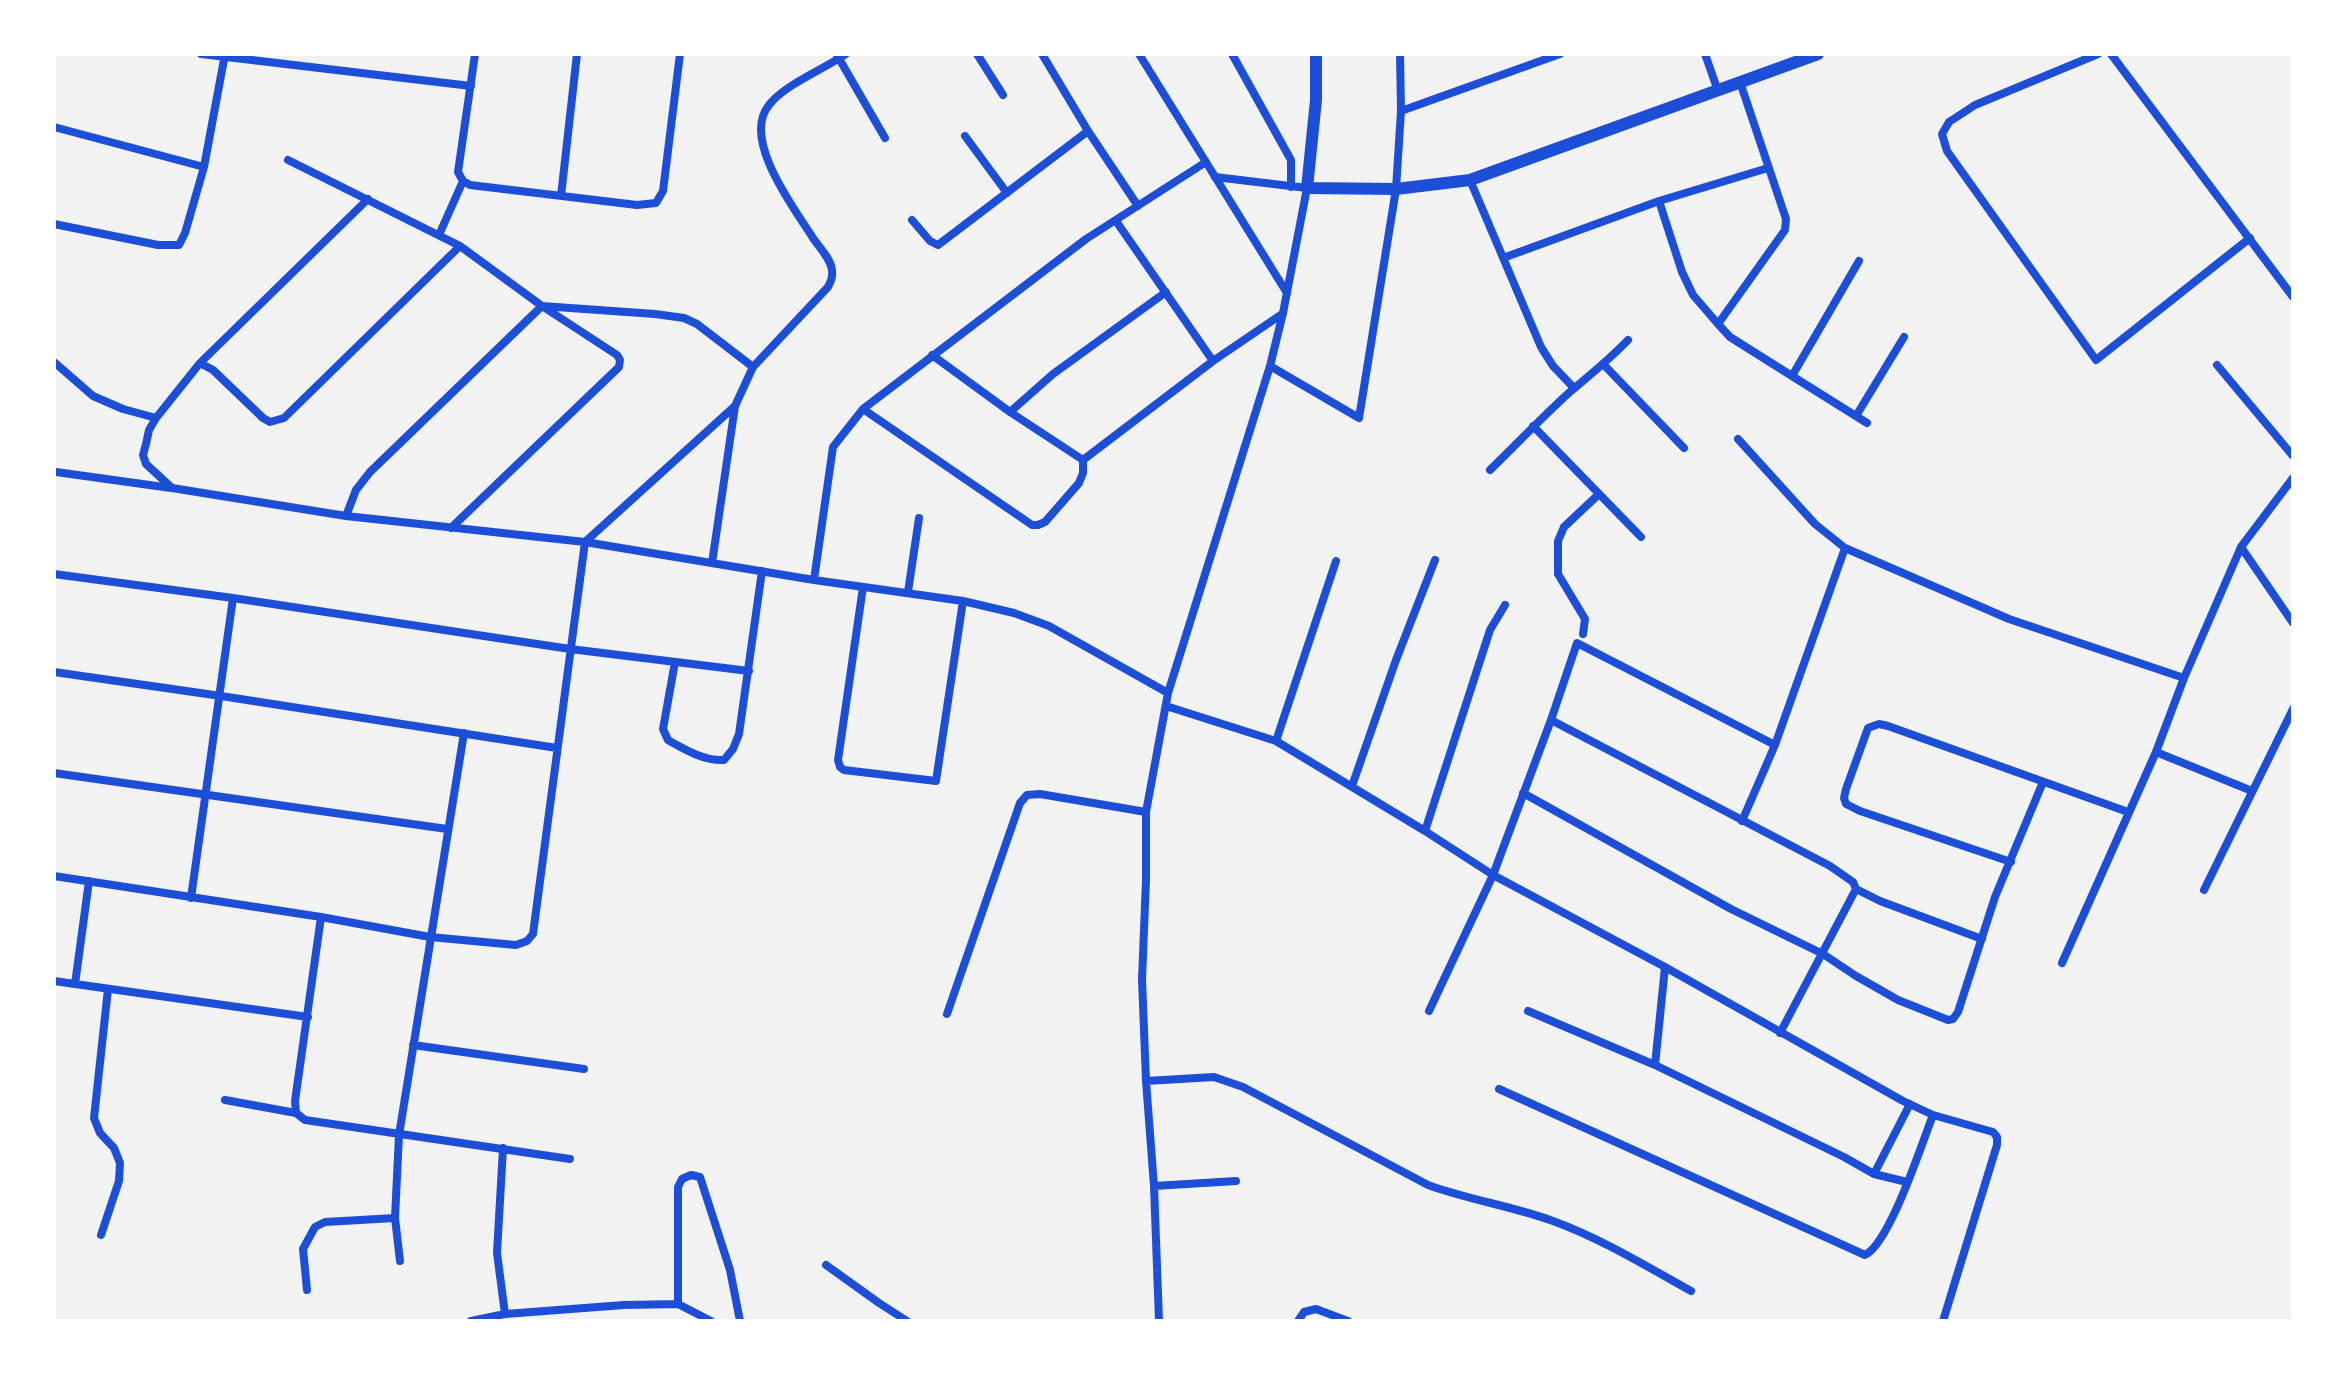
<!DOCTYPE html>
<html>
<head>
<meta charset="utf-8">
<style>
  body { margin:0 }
  #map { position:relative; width:2347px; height:1375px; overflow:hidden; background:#f2f2f2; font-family:Mulish,sans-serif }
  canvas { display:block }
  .frame { position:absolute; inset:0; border:56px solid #fff; pointer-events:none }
</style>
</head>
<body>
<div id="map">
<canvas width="2347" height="1375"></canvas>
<div class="frame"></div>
</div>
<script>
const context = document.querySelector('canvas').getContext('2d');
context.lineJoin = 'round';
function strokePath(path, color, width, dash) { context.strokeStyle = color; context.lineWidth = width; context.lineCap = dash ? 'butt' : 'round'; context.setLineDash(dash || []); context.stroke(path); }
const minor = new Path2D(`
  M201 54 471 86
  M475 54 458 172 463 181 470 185 637 205 656 203 663 191 680 54
  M977 54 1003 95
  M1042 54 1088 131 1138 206
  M1139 54 1287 293
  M1232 54 1291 160V187
  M1705 54 1718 91
  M2098 54 1975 105 1949 122 1942 134 1947 151 2096 360 2250 238
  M2111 54 2293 297
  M837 55 885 138
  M1740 82 1786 219 1785 230 1718 324 1730 337 1792 376 1859 261
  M1401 111 1560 54
  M54 127 204 167
  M965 136 1007 193
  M288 160 460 246 542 306 617 355 620 360 619 367 451 528
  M1470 180 1541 347 1553 366 1574 388
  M561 196 577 54
  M368 199 200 363 213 370 263 418 270 422 284 418 460 246
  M1659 201 1682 272 1693 295 1718 324
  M912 220 930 241 938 245 1088 131
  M1116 221 1213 361
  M54 224 158 245H179L185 233 204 167 225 54
  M439 235 463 181
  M1503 258 1659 201 1768 168
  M932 355 1010 412 1083 460
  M54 362 93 396 123 409 156 418
  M200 363 156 418 149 430 146 444 143 455 146 464 172 488 346 516 585 542 814 580 963 601 1014 613 1049 626 1168 693
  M1604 365 1684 448
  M2217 365 2293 456
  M1270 366 1359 418 1396 189 1401 111 1400 54
  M1792 376 1867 423
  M863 409 1032 525H1038L1045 522 1079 483 1083 473V460
  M1010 412 1053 374 1166 292
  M1856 416 1904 337
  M1533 426 1641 537
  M1738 439 1815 524 1845 548
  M1083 460 1213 361 1282 314
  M1490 470C1517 444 1543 416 1571 391 1591 374 1610 359 1628 340
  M56 472 171 488
  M346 516 356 490 370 472 542 306 655 314 684 318 697 324 753 367
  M2241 547 2293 623
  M712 563 735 406 753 367 828 287C831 281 833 277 832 270 831 259 819 247 813 238 794 208 741 139 769 105 784 85 824 69 846 54
  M54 574 233 598 570 649 749 671
  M814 580 833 447 863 409 1086 239 1206 162
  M863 587 838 760 840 767 844 770 936 781 963 601
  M908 592 919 518
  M1583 634 1585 619 1558 574V541L1564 527 1599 494
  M675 662 663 729 668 740C686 750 704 761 724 760L733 749 739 734 762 571
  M54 672 221 696 557 748
  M1166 706 1276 741 1425 831 1493 875 1665 967 1903 1101 1933 1115 1993 1132 1997 1137V1145L1943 1321
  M1551 720 1830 866 1853 882 1856 889 1880 901 1982 939
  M1276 741 1336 561
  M2156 752 2252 791
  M54 773 447 829
  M1352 786 1396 660 1435 560
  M1523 793 1731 909 1823 954 1856 976 1898 1000 1948 1020 1953 1019 1958 1012 1995 897 2043 782
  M1742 821 1775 745
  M1425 831 1490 630 1505 605
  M2011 862 1860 811 1846 804 1844 798 1846 789 1868 728 1879 724 1888 726 2128 812
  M54 876 321 917 430 937 516 945 527 941 533 934 585 542 735 406
  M2204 890 2293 709
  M191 898 233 598
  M2062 963 2156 752 2184 678 2241 547 2293 478
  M54 981 308 1017
  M75 984 89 881
  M1429 1011 1493 875 1551 720 1577 643 1775 745 1845 548 2009 619 2184 678
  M1528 1011 1655 1065 1844 1157 1874 1174 1907 1182
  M947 1014 1020 803 1027 795 1040 794 1146 812
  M1780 1033 1856 889
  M413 1045 584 1069
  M1655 1065 1665 967
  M1146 1081 1214 1077 1243 1087 1428 1185C1469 1200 1512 1206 1553 1221 1602 1239 1646 1266 1691 1291
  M1499 1089 1865 1255C1890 1243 1922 1143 1933 1115
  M225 1100 296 1113 305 1120 570 1159
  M296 1113 295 1101 321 917
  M503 1148 497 1253 505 1314
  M1874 1174 1910 1104
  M1154 1186 1236 1181
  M101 1235 119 1181 120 1163 114 1148 100 1133 94 1118 108 989
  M400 1261 395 1218 399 1135 464 733
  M826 1265 879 1303 907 1321
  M307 1290 303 1249 315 1227 325 1222 395 1218
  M678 1304V1187L682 1179 691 1175 700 1177 730 1270 740 1321
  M471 1321 505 1314 624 1305 678 1304 711 1321
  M1159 1321 1154 1186 1146 1081 1142 979 1146 880V812L1168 693 1270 366 1283 313 1307 188 1215 177
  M1298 1321 1304 1312 1316 1309 1348 1321`);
const tertiary = new Path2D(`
  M1316 54V100L1307 188 1396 189 1470 180 1818 54`);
strokePath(minor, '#1d4ed8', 8);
strokePath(tertiary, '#1d4ed8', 12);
</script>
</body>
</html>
